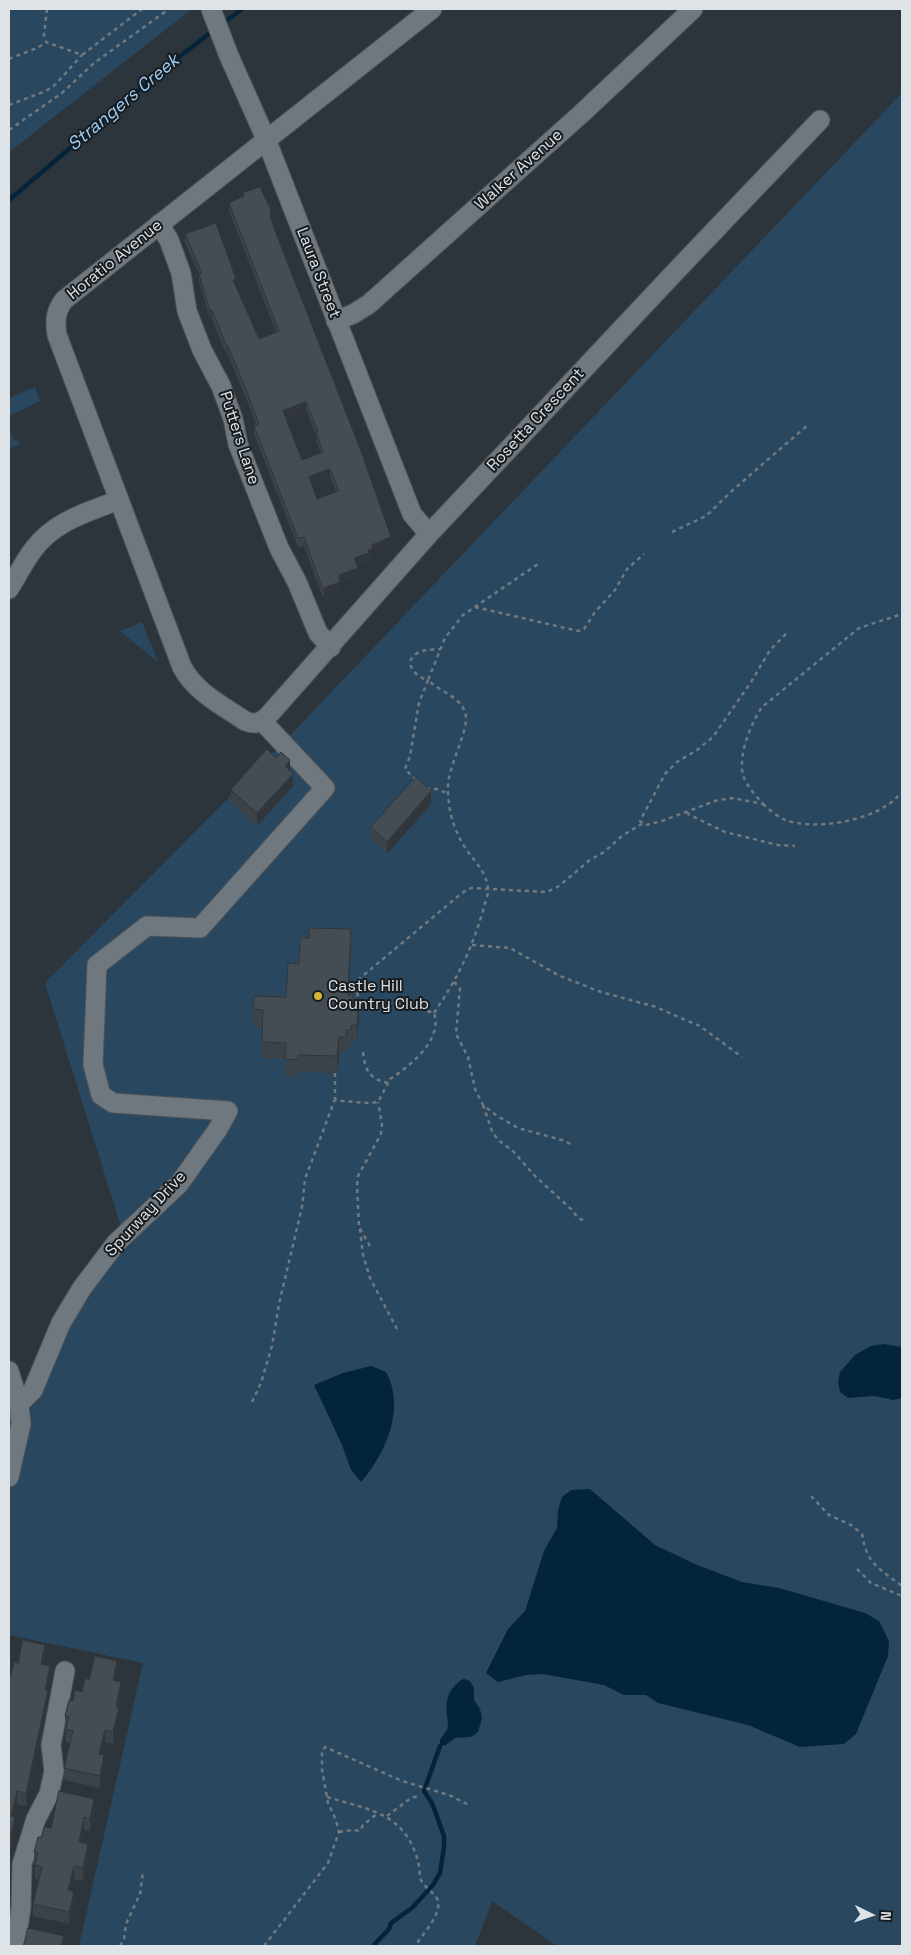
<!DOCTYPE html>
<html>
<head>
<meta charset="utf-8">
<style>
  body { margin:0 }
  #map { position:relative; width:911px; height:1955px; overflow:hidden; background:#2d353c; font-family:"Space Grotesk",sans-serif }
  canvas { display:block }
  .frame { position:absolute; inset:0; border:10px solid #dee3e8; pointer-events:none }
  .north { position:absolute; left:846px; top:1890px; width:50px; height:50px; -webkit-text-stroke:4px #181c1f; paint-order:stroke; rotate:94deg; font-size:14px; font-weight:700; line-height:20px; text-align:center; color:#dee3e8 }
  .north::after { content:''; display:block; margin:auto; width:18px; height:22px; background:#dee3e8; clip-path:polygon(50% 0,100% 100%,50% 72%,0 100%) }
</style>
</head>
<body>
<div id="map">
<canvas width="911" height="1955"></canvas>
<div class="frame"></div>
<div class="north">N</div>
</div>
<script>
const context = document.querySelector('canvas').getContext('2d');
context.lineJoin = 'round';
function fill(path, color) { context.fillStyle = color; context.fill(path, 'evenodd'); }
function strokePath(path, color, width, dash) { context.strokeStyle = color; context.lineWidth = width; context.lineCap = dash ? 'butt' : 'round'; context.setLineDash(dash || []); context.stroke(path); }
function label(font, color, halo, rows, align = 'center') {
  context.font = font + ' "Space Grotesk",sans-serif'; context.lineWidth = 4; context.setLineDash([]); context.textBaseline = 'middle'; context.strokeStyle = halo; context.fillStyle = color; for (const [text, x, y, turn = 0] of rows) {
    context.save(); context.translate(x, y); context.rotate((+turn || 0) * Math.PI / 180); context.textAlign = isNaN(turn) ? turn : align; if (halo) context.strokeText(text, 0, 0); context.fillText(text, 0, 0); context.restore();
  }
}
const green = new Path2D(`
  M9 9H192L9 152Z
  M902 93V1946H557L492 1901 475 1946H79L143 1663 9 1635V1494L36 1388 64 1321 127 1246 45 983 279 747Z
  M35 387 40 401 9 416V398Z
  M9 428 14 441 18 440 20 444 9 449Z
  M142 622 158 662 120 631Z`);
const water = new Path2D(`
  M883 1344 902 1347V1398L893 1400 874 1396 848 1398 840 1392 838 1382 840 1372 855 1355 871 1346Z
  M371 1366 386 1372C406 1408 386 1453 361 1482L351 1470 342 1445 314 1385 343 1373Z
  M590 1489 655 1545 697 1565 742 1582 779 1588 865 1613 879 1621 889 1641 888 1656 856 1734 844 1744 800 1747 748 1725 658 1703 646 1695H624L604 1685 543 1674 526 1675 498 1682 486 1673 508 1629 525 1611 544 1551 557 1528 558 1510 562 1497 571 1490Z
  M464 1679 470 1681C475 1688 474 1692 474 1700L480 1709 482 1718 478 1732 471 1737 455 1738 446 1745 440 1746V1740L448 1728C448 1713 443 1702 452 1689 456 1685 458 1681 464 1679Z`);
const stream = new Path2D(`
  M222 24 242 9
  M9 200 162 70 214 30
  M373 1946 389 1929 391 1923 412 1908 433 1885 440 1873 444 1847V1836L432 1803 424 1791 440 1746`);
const path = new Path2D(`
  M47 9 44 35 46 42 82 55 142 9
  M9 59C19 54 39 49 46 42
  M9 105 46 91 55 85 82 55
  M9 130 62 93 94 63 169 9
  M672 532 706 516 734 489 809 424
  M475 607 578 631 584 629 595 612 615 590 627 569 644 554
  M786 634 770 650 751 682 713 737 697 750 677 762 665 774 640 821 646 825 662 821 715 801 732 798 763 804C756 796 746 785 743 775 738 755 751 723 762 707L859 628 899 615
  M416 780 405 769 410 756 419 703 428 680C417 678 402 663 416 654 422 649 432 650 440 649
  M426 789H436L447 793
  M763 804C769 810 777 816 785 820 812 830 864 822 887 805 893 802 897 797 902 792
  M688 812V814L725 832 778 845 795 846
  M472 945 510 948 560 976 601 992 656 1007 683 1019 700 1026 742 1057
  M454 982 460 988 456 1034 468 1057 475 1089 483 1105 496 1115 518 1128 562 1140 573 1145
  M434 1013C457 979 471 951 483 911 484 904 489 895 488 889 487 873 475 862 466 849 454 831 448 811 448 789 447 766 471 729 465 712 459 696 439 691 428 680L445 638 463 615 538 564
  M363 1052C365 1070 369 1079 388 1083L390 1079C410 1066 443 1040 434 1013L403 1004 357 1001 359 979 462 893 471 888 547 892 559 886 590 860 604 852 622 836 643 823
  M335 1073V1099L339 1101 370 1103 378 1102 388 1083
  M483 1105 492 1131 498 1140 513 1151 535 1176 571 1209 578 1218 585 1221
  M360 1229 363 1255 370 1278 397 1329
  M370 1246 359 1227 357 1186 358 1176 381 1134 382 1124 378 1102
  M252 1402 261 1383 272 1346 279 1304 302 1207 305 1179 335 1099
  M811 1496 829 1515 851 1525 862 1534C867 1565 879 1568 902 1586
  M857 1569 871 1583 902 1596
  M327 1797C369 1810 404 1812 418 1861 420 1867 419 1874 421 1880 424 1887 432 1891 436 1897 446 1910 422 1935 415 1946
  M387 1816 411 1798 419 1796
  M339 1832 352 1830 360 1831 363 1825 378 1813
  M120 1946 124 1939 126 1924 140 1894 143 1872
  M264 1946 328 1863 339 1832 336 1820 328 1803 322 1770V1751L325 1747 402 1781 449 1795 469 1805`);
const minor = new Path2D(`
  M211 9 229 56 266 139 412 514 429 534
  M432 9 64 300C55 312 55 321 57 335L182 667C196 693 222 705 245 721 255 725 260 723 267 717L429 534 676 271 820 120
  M159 224 169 240 181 273 187 311 202 350 221 386 233 419 238 444 279 548 297 582 318 633 331 647
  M336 321 353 314 369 304 581 114 693 9
  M9 589C17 576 24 562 33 550 54 521 88 512 119 500
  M9 1371 19 1404 21 1424 9 1477
  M19 1404 33 1390 61 1323 82 1288 116 1243 179 1184 218 1129 228 1111 113 1103 101 1095 93 1065 97 965 147 926 200 928 325 788 262 721
  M12 1946 17 1934 21 1908 22 1864 36 1819 49 1794 54 1771 51 1745 65 1671`);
const wall = new Path2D(`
  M243 193 270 216 277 236 391 545 372 553V557L369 558V561L357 566 358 576 340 583V591L324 597 322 595 304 546 298 547 254 434V426L256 425 247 401 228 355 227 356 212 319H210L199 282V274L185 243V234L236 286 259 339 276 332 229 211V203L243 197ZM306 410 316 435V441L321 453 302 460 286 418ZM330 477 336 492 317 499 312 484Z
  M290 771 293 786 257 826 231 802V790Z
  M431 804 387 854 371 839V827Z
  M351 946 349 995 353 1001 359 1018 357 1042 351 1041V1047H346V1053H339L337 1073 298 1071V1076H285V1059L262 1058 263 1026H253V1009L286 997 299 964Z
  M45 1658 44 1664 50 1678 47 1690 48 1703 26 1806 17 1804 14 1816 15 1829 11 1848H9V1675H11L18 1663Z
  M117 1673 115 1681 121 1695 118 1707 119 1720 113 1744 105 1742 102 1755 104 1768 100 1788 64 1780V1768L70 1743 66 1742 65 1716 73 1701 82 1692 89 1680Z
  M94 1812 90 1831 84 1830 82 1842 88 1856 83 1881 74 1879 71 1891 74 1904 69 1924 33 1916V1904L39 1879 35 1878V1865H34V1852L42 1837 51 1828Z`);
const shadedWall = new Path2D(`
  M212 310V319H210V311Z
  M228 346V355L227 356V347Z
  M306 402V410L283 419V411Z
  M330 469V477L309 485V477Z
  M391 537V545L372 553V545Z
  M372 549V557L369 558V561L354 567V558Z
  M358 568V576L340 583V591L324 597V588L339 575Z
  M290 760V772L285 766Z
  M293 774V786L257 826V813Z
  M431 791V804L387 854V842Z
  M351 929V946L348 1012V995Z
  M359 1001V1018L357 1042V1025Z
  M339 1037V1053L337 1073V1056Z
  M45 1645V1658L41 1676V1664Z
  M117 1661V1673L113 1693V1680Z
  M50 1666V1678L45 1702V1690Z
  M121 1682V1695L116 1719V1707Z
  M48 1690V1703L26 1806V1793Z
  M119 1707V1720L113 1744V1732Z
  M105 1730V1742L99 1767V1754Z
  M104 1755V1768L100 1788V1776Z
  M17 1791V1804L11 1828V1816Z
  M94 1799V1812L90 1831V1819Z
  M15 1817V1829L11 1848V1836Z
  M84 1817V1830L79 1854V1842Z
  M88 1844V1856L83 1881V1868Z
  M74 1866V1879L68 1903V1890Z
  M74 1892V1904L69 1924V1912Z`);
const building = new Path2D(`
  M260 187 271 210 270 216 277 236 361 451 391 537 372 545V549L368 550 369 553 354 558 358 568 339 575 340 582 324 588 322 587 304 537 298 538 254 426 259 424 247 392 228 346 227 347 212 310 210 311 199 274 202 273 185 234 216 223 236 279 233 280 259 339 279 331 229 203 244 196 243 193ZM306 402 318 431 316 432 323 452 302 460 283 411ZM330 469 339 491 317 499 309 477Z
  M267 749 276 758 281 752 290 760 285 766 293 774 257 813 231 790Z
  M416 777 431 791 387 842 371 827Z
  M309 928 351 929 348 995H353V1001H359L357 1025H351V1030H346V1037H339L337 1056 298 1055V1060L285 1059 286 1043 262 1042 263 1010 253 1009 254 996 286 997 288 963 299 964 300 938H309Z
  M23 1640 45 1645 41 1664 50 1666 45 1690H48L26 1793 17 1791 11 1816 15 1817 11 1836 9 1835V1675H11L14 1662 18 1663Z
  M95 1656 117 1661 113 1680 121 1682 116 1707H119L113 1732 105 1730 99 1754 104 1755 100 1776 64 1768 73 1731 66 1729 69 1717 65 1716 69 1700 73 1701 75 1690 82 1692 85 1678 89 1680Z
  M59 1791 94 1799 90 1819 84 1817 79 1842 88 1844 83 1868 74 1866 68 1890 74 1892 69 1912 33 1904 42 1867 35 1865 38 1853 34 1852 38 1837H42L44 1827 51 1828Z
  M28 1928 64 1936 61 1946H24Z`);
const markers = [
  [318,996,5,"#d6b534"]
];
const streetNames = [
  ["Walker Avenue",519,170,-42],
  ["Horatio Avenue",115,260,-39],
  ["Laura Street",318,273,69],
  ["Rosetta Crescent",536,420,-47],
  ["Putters Lane",239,438,72],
  ["Spurway Drive",146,1214,-47]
];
const poiNames = [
  ["Castle Hill",328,987],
  ["Country Club",328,1005]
];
const waterNames = [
  ["Strangers Creek",124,103,-40]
];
fill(green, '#294860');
fill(water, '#03243b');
strokePath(stream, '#03243b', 4.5);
strokePath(minor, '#4d545a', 21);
strokePath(path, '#71787e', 2.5, [4, 4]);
strokePath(minor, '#6f787f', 19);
fill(wall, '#3b4248');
fill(shadedWall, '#30363b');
fill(building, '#454d54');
strokePath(building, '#30363b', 1);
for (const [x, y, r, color] of markers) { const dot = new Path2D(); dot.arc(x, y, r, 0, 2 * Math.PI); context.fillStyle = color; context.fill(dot); strokePath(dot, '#181c1f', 2); }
label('16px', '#dee3e8', '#181c1f', streetNames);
label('16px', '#dee3e8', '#181c1f', poiNames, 'left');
label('italic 18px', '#9dd0fb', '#181c1f', waterNames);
</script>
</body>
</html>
